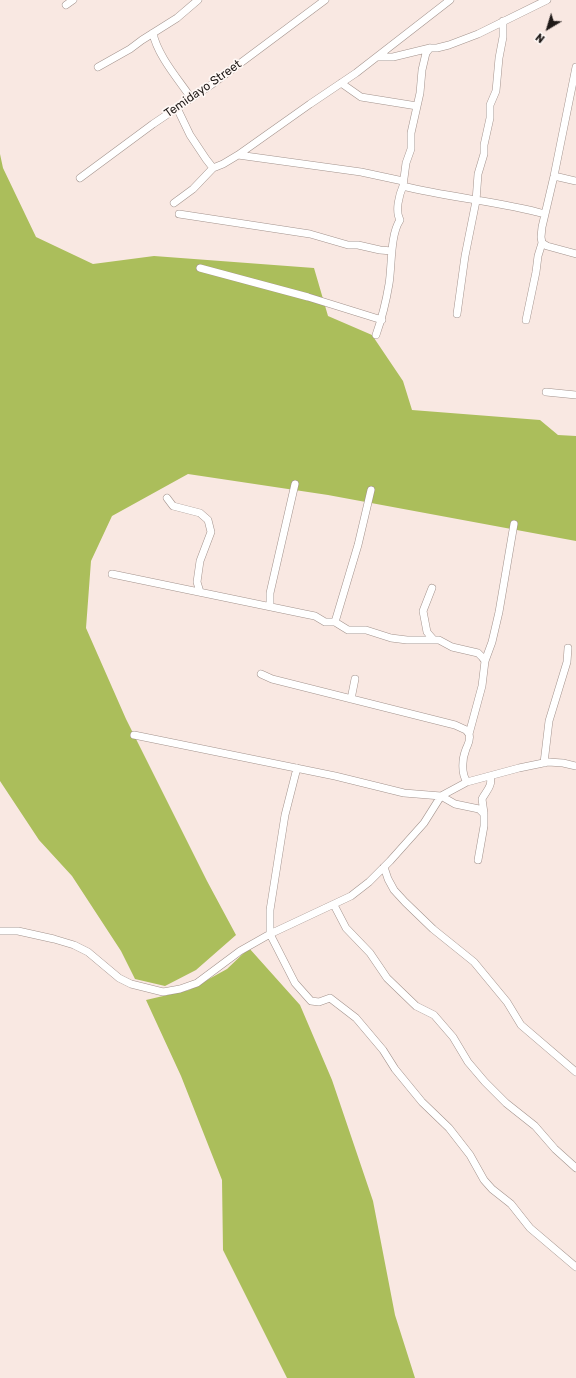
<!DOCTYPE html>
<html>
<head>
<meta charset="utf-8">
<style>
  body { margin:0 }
  #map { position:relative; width:576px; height:1378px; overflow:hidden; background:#f9e8e2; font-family:Rubik,sans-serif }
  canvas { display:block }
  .north { position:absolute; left:528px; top:8px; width:40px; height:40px; -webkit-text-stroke:3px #fff8f5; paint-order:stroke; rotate:218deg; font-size:11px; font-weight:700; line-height:16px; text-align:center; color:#1f1917 }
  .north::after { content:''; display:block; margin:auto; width:14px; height:18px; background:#1f1917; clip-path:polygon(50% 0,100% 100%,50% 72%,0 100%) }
</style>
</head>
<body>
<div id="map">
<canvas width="576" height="1378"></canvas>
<div class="north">N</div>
</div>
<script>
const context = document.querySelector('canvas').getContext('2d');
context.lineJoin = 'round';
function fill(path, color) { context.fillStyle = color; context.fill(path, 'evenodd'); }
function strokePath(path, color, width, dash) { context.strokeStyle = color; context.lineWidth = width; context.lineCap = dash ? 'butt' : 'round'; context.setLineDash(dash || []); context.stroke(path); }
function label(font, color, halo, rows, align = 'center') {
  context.font = font + ' Rubik,sans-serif'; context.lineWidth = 3.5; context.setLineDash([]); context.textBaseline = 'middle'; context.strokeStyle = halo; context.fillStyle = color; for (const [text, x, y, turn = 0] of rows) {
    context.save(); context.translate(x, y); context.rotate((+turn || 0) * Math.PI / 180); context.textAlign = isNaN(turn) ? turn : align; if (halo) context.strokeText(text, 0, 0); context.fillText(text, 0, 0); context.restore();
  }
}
const forest = new Path2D(`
  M0 154 3 168 36 237 93 264 154 256 314 268 328 316 372 335 403 381 412 410 540 420 558 435 576 436V541L328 495 188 474 112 516 91 561 86 628 126 719 207 881 236 935 196 970 165 986 135 979 121 951 72 876 39 840 0 781Z
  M249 948 300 1005 332 1080 373 1201 395 1315 415 1378H287L223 1250 222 1180 181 1076 146 1000 189 990 227 969Z`);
const street = new Path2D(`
  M66 5 73 0
  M153 33C157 55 179 80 191 98
  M430 48 426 53 422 70 420 93 411 133V149L406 163 403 186C450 198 499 201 545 214
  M378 57H393L430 48H437L449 45 478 34 547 0
  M98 67 130 49 142 40 177 18 198 0
  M341 83 361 97 417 106
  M177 108 190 135 206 159 213 168
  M238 155 310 104 356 73 450 0
  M554 176 576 181
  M80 178 153 124 211 85 325 0
  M174 203 193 189 213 168 223 164 238 155 361 172 403 181
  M179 214 310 234 348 245H358L380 250 392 251
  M542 243 547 246 576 254
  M200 268 308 297 382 320
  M457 314 465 256 476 201 478 174 484 154V145L490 118V105L496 91 499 58 503 37V21
  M526 320 536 272 538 256 542 243 541 237 542 227 554 176 576 67
  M376 335C382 318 386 302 389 284 392 266 390 235 400 220 395 211 399 195 403 186
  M546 392 576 395
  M167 498 173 506 200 513 208 520 211 532 200 561 197 582 200 592
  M112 574 305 614 315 616 325 622H335L348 630H366L391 638 407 640H439L452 647 478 653 482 657 485 661
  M432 588 423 611 427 632 433 639
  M270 606V593L295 484
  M335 622 358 545 371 490
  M261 674 272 679 455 725 466 730 469 734
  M351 699 355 679
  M134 735 335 776 404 793 441 796 455 804 479 809 484 814V826L478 860
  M544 763 549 721 567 662 568 648
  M297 768 285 815 270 910V934L295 983 311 1001 319 1002 330 998 356 1018 383 1050 395 1069 422 1102 449 1128 470 1155 484 1180 492 1189 511 1204 530 1228 576 1267
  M467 782C461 773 462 759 466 749 468 744 471 740 469 734L482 686 485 661 492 642 499 612 514 524
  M484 813 482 799C486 791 493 786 490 776
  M384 867 388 879 394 890 405 902 433 929 474 962 507 1002 521 1025 576 1072
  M334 905 346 928 370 953 387 978 416 1006 434 1015 453 1037 468 1062 485 1082 506 1103 535 1126 555 1149 576 1168
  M0 931H18L54 939 74 945 88 952 119 978 131 984 163 992 180 989 197 983 240 951 270 934 351 896 369 882 390 861 424 823 441 796 467 782 519 768 548 762 563 763 576 766`);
const streetNames = [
  ["Temidayo Street",203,89,-35]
];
fill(forest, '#abbe5b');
strokePath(street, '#a3938d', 8);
strokePath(street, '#fff', 7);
label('12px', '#1f1917', '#fff8f5', streetNames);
</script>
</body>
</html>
